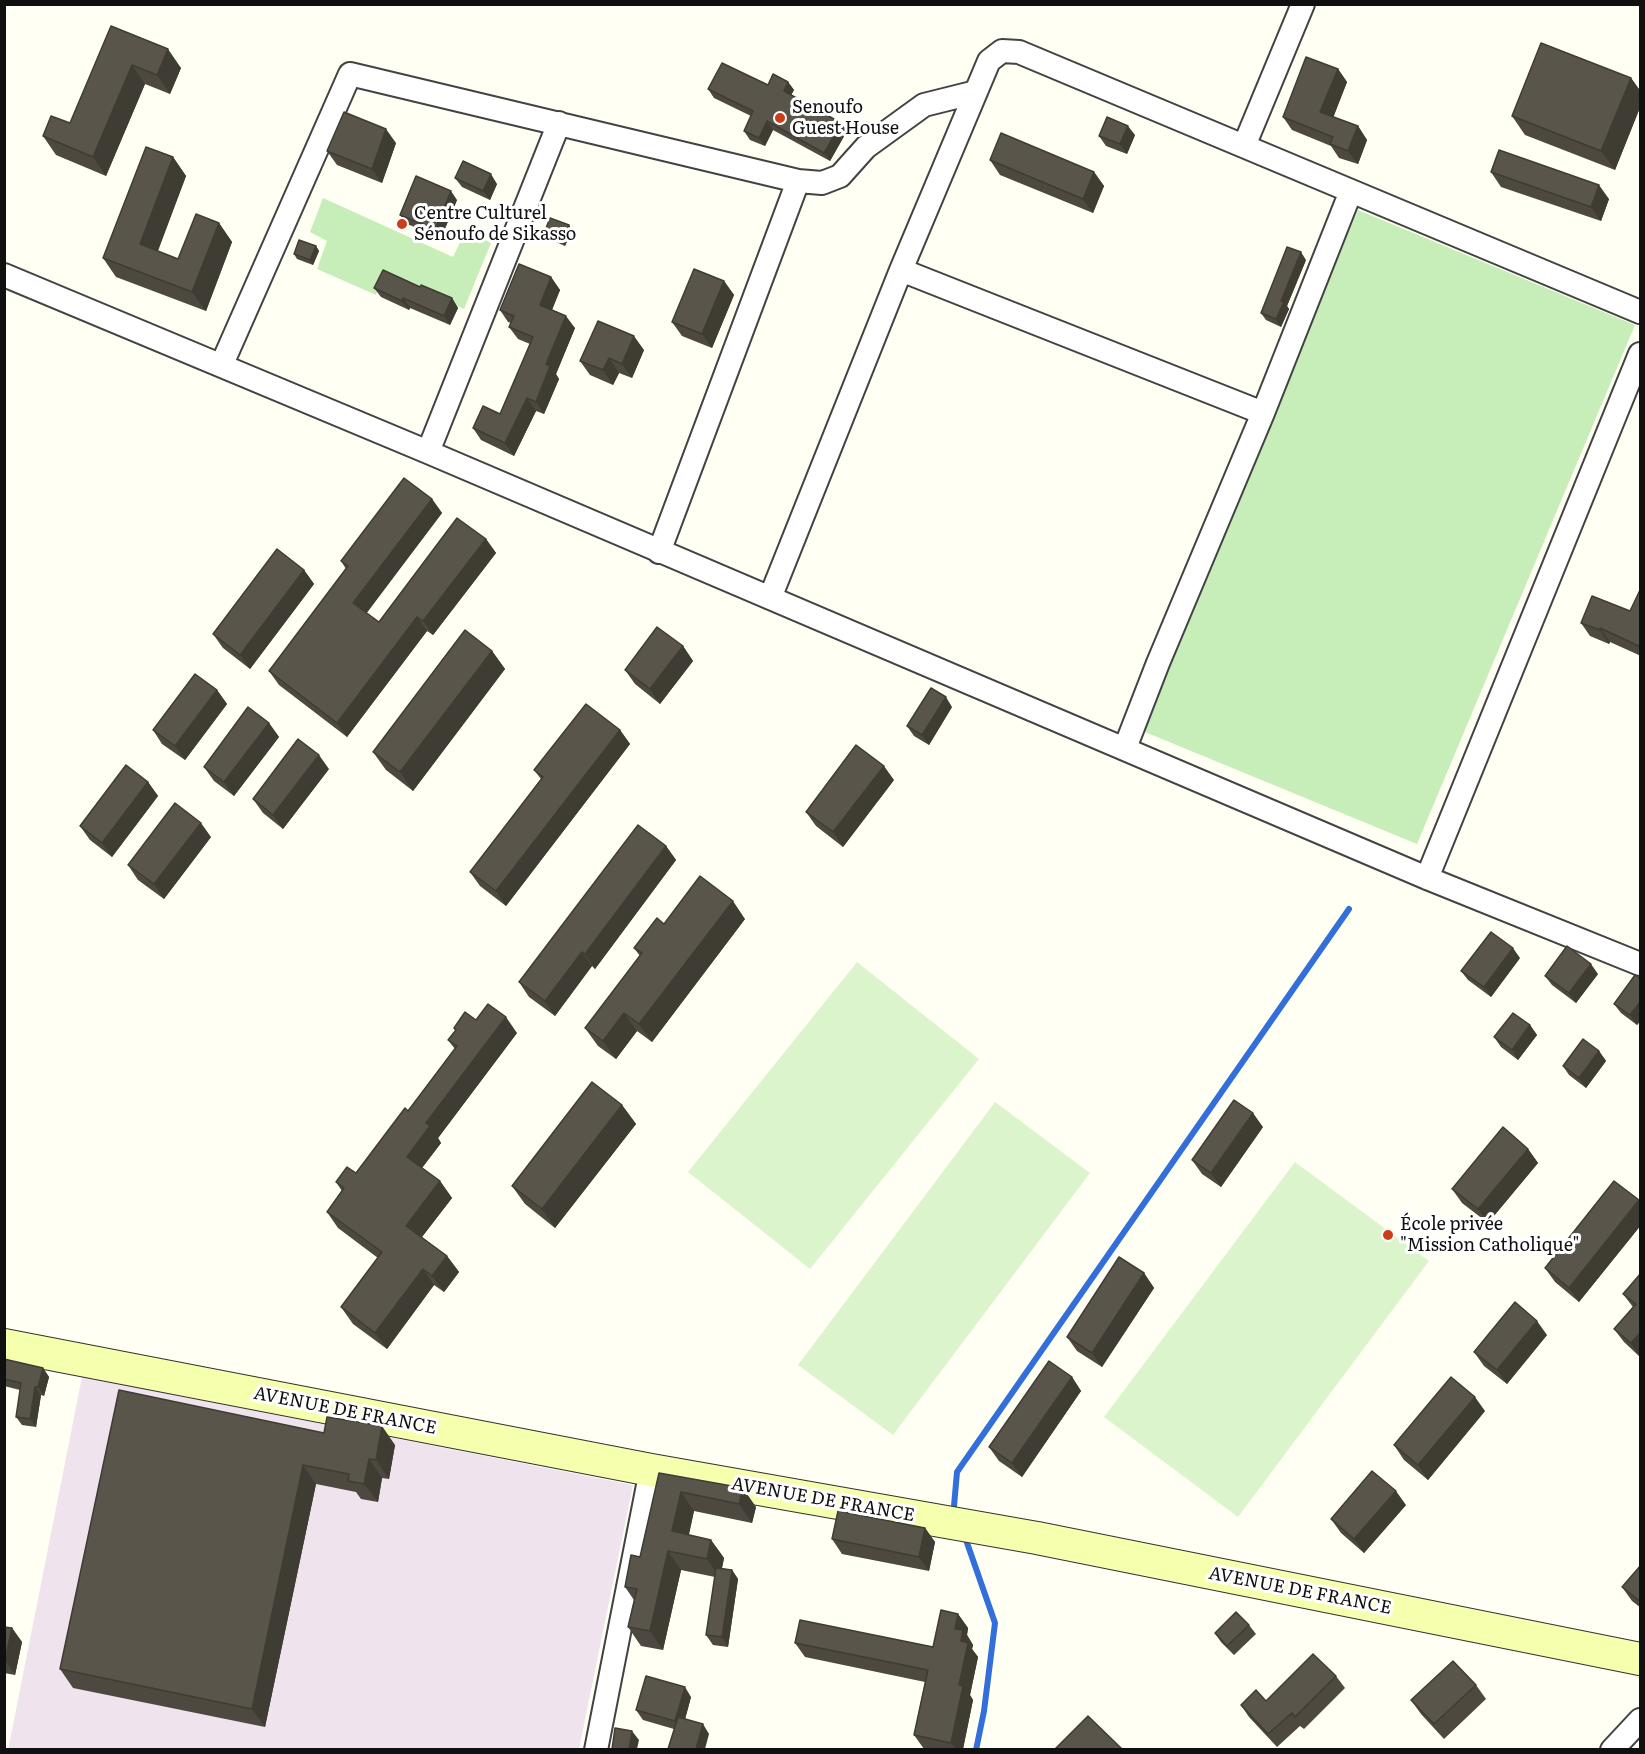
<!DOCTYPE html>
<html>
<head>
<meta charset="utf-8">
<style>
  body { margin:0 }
  #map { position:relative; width:1645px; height:1754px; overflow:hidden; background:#fffff3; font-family:Literata,serif }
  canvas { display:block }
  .frame { position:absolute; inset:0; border:6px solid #101010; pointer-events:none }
</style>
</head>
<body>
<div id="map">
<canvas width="1645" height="1754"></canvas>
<div class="frame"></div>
</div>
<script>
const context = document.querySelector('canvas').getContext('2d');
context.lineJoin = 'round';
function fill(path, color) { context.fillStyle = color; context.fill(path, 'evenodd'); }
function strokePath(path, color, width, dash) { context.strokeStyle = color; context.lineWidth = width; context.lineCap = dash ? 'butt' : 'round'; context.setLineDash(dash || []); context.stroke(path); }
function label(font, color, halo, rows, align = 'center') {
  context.font = font + ' Literata,serif'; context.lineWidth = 6; context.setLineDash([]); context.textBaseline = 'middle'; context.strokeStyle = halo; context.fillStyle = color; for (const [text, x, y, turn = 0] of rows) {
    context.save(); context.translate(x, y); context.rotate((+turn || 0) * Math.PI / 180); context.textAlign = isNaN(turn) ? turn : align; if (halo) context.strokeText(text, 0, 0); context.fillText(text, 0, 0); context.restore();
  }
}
const industrial = new Path2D(`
  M82 1377 633 1485 579 1749 8 1750Z`);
const green = new Path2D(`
  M323 198 453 257 468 226 481 231 480 237 491 243 464 309 383 274 376 295 317 269 327 241 310 232Z
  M1358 210 1635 325 1417 844 1140 730Z`);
const pitch = new Path2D(`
  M857 962 979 1059 810 1269 688 1172Z
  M995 1102 1090 1173 893 1435 798 1365Z
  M1295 1162 1429 1261 1238 1517 1104 1417Z`);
const stream = new Path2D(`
  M954 1506 957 1472 1349 909
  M965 1537 995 1623 984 1711 976 1750`);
const street = new Path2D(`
  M1244 146 1303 4
  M901 270 1263 413
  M4 275 428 452 1427 878 1640 964
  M222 364 350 74 798 181 822 183 840 176 866 147 924 105 976 92
  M428 452 559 123
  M659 552 798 181
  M770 598 901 270 989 61 1002 51 1019 52 1640 312
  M1125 748 1158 663 1263 413 1351 191
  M1427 878 1640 354
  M596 1750 651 1470
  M1612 1750 1640 1720`);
const secondary = new Path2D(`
  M4 1345 651 1470 1037 1538 1640 1659`);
const wall = new Path2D(`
  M111 26 181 68 170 94 145 84 106 176 56 155 43 136 70 123Z
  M1338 69 1347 82 1333 117 1358 126 1367 140 1358 164 1339 158 1331 146 1292 130 1283 117Z
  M1631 78 1641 92V105L1615 170 1525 135 1512 116Z
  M788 82 794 90 791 95 847 131 830 161 773 130 765 146 750 140 744 131 751 116 714 98 708 89 768 85Z
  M1135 135 1127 154 1106 146 1099 136Z
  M396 143 382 183 337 165 327 151Z
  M173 157 186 176 158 251 178 259 219 223 232 242 206 311 116 277 103 258Z
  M990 160 1094 172 1104 186 1093 213 1000 175Z
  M1491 172 1609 199 1601 221 1501 187Z
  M455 178 497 184 490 200 462 187Z
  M457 200 441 238 407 224 400 215Z
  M569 225 572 230 565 246 547 238 544 233Z
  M316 246 319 251 313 265 297 259 294 254Z
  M1306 260 1287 306 1289 309 1281 327 1266 320 1261 313Z
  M551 277 560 290 552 310 575 328 556 374 559 379 544 414 536 411 514 456 481 440 473 428 500 414 530 344 518 339 509 327 511 323 508 322 500 310Z
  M724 281 734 295 712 348 682 336 672 322Z
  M420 287 452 298 458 308 450 325 410 308 409 310 381 297 374 288Z
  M644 350 632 378 619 373 613 385 590 375 580 361Z
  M432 499 442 513 366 613 379 622 486 539 496 553 433 635 427 631 347 737 279 685 269 671 346 569 341 561Z
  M304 570 314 584 250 669 223 648 213 634Z
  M1641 588V656L1610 642 1609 644 1590 636 1581 623 1630 611Z
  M683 646 693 661 660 704 635 684 625 670Z
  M492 651 505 669 413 791 386 770 373 752Z
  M217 690 227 704 185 760 162 744 153 730Z
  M952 707 929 745 914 736 907 726Z
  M269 723 279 737 234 796 214 781 204 767Z
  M620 730 630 744 506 906 480 886 470 872 541 779 534 770Z
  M329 769 283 829 263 813 253 799Z
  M894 780 843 847 816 826 806 812Z
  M148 782 158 796 112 857 90 840 80 826Z
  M211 837 164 899 138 880 128 865Z
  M666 846 676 860 595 969 592 966 555 1016 529 997 519 982Z
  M745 919 652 1042 637 1031 616 1059 598 1046 585 1028 640 956 634 948 664 924Z
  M1520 958 1491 997 1468 980 1461 971Z
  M1598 974 1576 1003 1552 985 1545 976Z
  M1641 979V1020L1637 1025 1621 1013 1614 1004Z
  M476 1020 517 1033 438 1138 441 1143 422 1168 440 1181 452 1198 422 1237 447 1256 459 1272 444 1292 434 1285 387 1349 353 1324 341 1307 378 1258 338 1228 327 1212 342 1191 336 1182 356 1173 408 1111 455 1049 448 1040 455 1031 454 1028Z
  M1530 1025 1537 1035 1518 1060 1501 1047 1494 1037Z
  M1599 1051 1606 1061 1586 1088 1569 1075 1563 1066Z
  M622 1105 636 1124 555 1228 525 1204 512 1186Z
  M1263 1127 1221 1187 1202 1174 1192 1160Z
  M1528 1149 1538 1163 1488 1223 1462 1203 1452 1189Z
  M1639 1200 1641 1203V1225L1579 1302 1555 1282 1545 1268Z
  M1144 1273 1154 1288 1102 1367 1077 1351 1067 1337Z
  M1641 1273 1640 1357 1624 1342 1614 1329 1633 1307 1623 1294Z
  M1547 1335 1507 1384 1484 1366 1474 1352Z
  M4 1359 43 1368 49 1377 44 1396 41 1395 36 1427 22 1425 16 1417 20 1390 4 1386Z
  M1072 1377 1081 1391 1022 1477 999 1461 989 1447Z
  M1485 1411 1428 1480 1404 1460 1394 1445Z
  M324 1433 395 1445 389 1479 382 1478 378 1502 361 1499 356 1492 316 1484 265 1727 73 1688 60 1669Z
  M659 1473 756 1507 752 1523 694 1511 689 1535 711 1540 724 1558 722 1568 732 1570 738 1579 728 1647 713 1645 706 1635 715 1577 681 1570 663 1650 641 1646 628 1627 634 1600 625 1587 640 1557Z
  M1406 1505 1364 1553 1341 1533 1331 1519Z
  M925 1528 935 1542 929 1571 842 1554 832 1539Z
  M1641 1565V1608L1632 1601 1622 1587Z
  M958 1614 968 1628 967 1635 973 1645 972 1649 978 1657 970 1695 973 1700 963 1749H924L914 1735 925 1682 805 1657 795 1643 933 1647Z
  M1249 1625 1256 1634 1234 1655 1221 1642 1215 1633Z
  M4 1627 12 1628 22 1642 15 1675 4 1673Z
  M1336 1676 1345 1688 1304 1729 1300 1726 1277 1747 1249 1717 1241 1705 1266 1701Z
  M1476 1685 1486 1699 1444 1739 1421 1714 1411 1700Z
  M691 1697 685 1719 709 1734 674 1729 643 1720 636 1710Z`);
const shadedWall = new Path2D(`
  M168 49 181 68 170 94 157 75Z
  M132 65 145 84 106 176 93 157Z
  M1338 69 1347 82 1330 126 1320 112Z
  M1631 78 1641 92V105L1615 170 1601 151Z
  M788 82 794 90 789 99 784 91Z
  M767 121 773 130 765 146 759 138Z
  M841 123 847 131 830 161 824 153Z
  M1128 126 1135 135 1127 154 1120 144Z
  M1358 126 1367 140 1358 164 1348 151Z
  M386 129 396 143 382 183 372 169Z
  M173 157 186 176 153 263 140 244Z
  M1094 172 1104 186 1093 213 1083 199Z
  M491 174 497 184 490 200 483 191Z
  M1599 185 1609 199 1601 221 1591 207Z
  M451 191 457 200 441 238 435 229Z
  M219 223 232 242 206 311 192 292Z
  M569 225 572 230 565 246 562 241Z
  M316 246 319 251 313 265 310 260Z
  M1301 252 1306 260 1287 306 1289 309 1281 327 1276 319 1281 301Z
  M551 277 560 290 549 317 540 305Z
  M724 281 734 295 712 348 702 334Z
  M403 298 410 308 409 310 402 301Z
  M452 298 458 308 450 325 444 316Z
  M566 316 575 328 556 374 559 379 544 414 536 402 546 364Z
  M634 336 644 350 632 378 622 364Z
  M609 358 619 373 613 385 603 370Z
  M527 398 536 411 514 456 505 443Z
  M432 499 442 513 363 618 353 603Z
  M486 539 496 553 433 635 423 621Z
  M304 570 314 584 250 669 240 655Z
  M417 617 427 631 347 737 337 723Z
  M1600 628 1610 642 1609 644 1600 630Z
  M683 646 693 661 660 704 650 689Z
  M492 651 505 669 413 791 400 772Z
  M217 690 227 704 185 760 175 746Z
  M946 697 952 707 929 745 922 735Z
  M269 723 279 737 234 796 224 782Z
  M620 730 630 744 506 906 496 891Z
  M319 755 329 769 283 829 273 815Z
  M884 766 894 780 843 847 833 832Z
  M148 782 158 796 112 857 102 843Z
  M201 823 211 837 164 899 154 884Z
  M666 846 676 860 595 969 585 954Z
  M733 901 745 919 652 1042 639 1024Z
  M1513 948 1520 958 1491 997 1484 987Z
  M582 952 592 966 555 1016 545 1001Z
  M1591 964 1598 974 1576 1003 1569 993Z
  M1641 1001V1020L1637 1025 1630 1015Z
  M624 1013 637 1031 616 1059 603 1041Z
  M506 1017 517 1033 438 1138 441 1143 418 1173 407 1157 426 1123Z
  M1530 1025 1537 1035 1518 1060 1512 1050Z
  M1599 1051 1606 1061 1586 1088 1579 1078Z
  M622 1105 636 1124 555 1228 542 1209Z
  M1253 1113 1263 1127 1221 1187 1211 1173Z
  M1528 1149 1538 1163 1488 1223 1478 1209Z
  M440 1181 452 1198 418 1242 406 1226Z
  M1639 1200 1641 1203V1225L1579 1302 1569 1288Z
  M447 1256 459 1272 444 1292 432 1276Z
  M423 1269 434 1285 387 1349 375 1333Z
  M1144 1273 1154 1288 1102 1367 1092 1353Z
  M1537 1321 1547 1335 1507 1384 1497 1370Z
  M1641 1332 1640 1357 1631 1343Z
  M43 1368 49 1377 44 1396 38 1387Z
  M1072 1377 1081 1391 1022 1477 1012 1463Z
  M35 1387 41 1395 36 1427 30 1419Z
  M1475 1397 1485 1411 1428 1480 1418 1465Z
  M382 1426 395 1445 389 1479 376 1460Z
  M369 1459 382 1478 378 1502 364 1484Z
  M303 1465 316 1484 265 1727 252 1709Z
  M743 1488 756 1507 752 1523 739 1504Z
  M1396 1491 1406 1505 1364 1553 1354 1539Z
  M681 1492 694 1511 685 1550 672 1531Z
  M925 1528 935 1542 929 1571 919 1557Z
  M711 1540 724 1558 720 1578 707 1559Z
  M668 1551 681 1570 663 1650 650 1631Z
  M732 1570 738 1579 728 1647 722 1637Z
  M958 1614 968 1628 967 1635 973 1645 972 1649 978 1657 970 1695 973 1700 963 1749H956L951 1743 959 1685 961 1641 955 1629Z
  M12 1628 22 1642 15 1675 5 1660Z
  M685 1687 691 1697 682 1731 675 1721Z
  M703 1724 709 1734 705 1749H696Z
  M632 1731 639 1740 637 1749H629Z`);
const building = new Path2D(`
  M111 26 168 49 157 75 132 65 93 157 43 136 51 116 70 123Z
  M1541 43 1631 78 1601 151 1512 116Z
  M1306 57 1338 69 1320 112 1358 126 1348 151 1330 144 1333 137 1283 117Z
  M722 63 768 85 773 74 788 82 784 91 841 123 824 153 767 121 759 138 744 131 753 111 708 89Z
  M344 112 386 129 372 169 327 151Z
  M1107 117 1128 126 1120 144 1099 136Z
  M1001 133 1094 172 1083 199 990 160Z
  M146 147 173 157 140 244 178 259 196 214 219 223 192 292 103 258Z
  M1499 150 1599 185 1591 207 1491 172Z
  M463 161 491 174 483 191 455 178Z
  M416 176 451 191 435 229 400 215Z
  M550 218 569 225 562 241 544 233Z
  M299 240 316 246 310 260 294 254Z
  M1287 247 1301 252 1281 301 1284 302 1276 319 1261 313Z
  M519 264 551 277 540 305 566 316 546 364 550 366 536 402 527 398 505 443 473 428 483 406 500 414 533 337 509 327 514 316 500 310Z
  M694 269 724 281 702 334 672 322Z
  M383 270 420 287 421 285 452 298 444 316 403 298 402 301 374 288Z
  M598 321 634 336 622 364 609 358 603 370 580 361Z
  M404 478 432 499 353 603 379 622 457 518 486 539 423 621 417 617 337 723 269 671 348 566 341 561Z
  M277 549 304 570 240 655 213 634Z
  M1641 588V647L1600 628V630L1581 623 1592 596 1630 611Z
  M657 627 683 646 650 689 625 670Z
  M465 630 492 651 400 772 373 752Z
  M195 674 217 690 175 746 153 730Z
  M931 688 946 697 922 735 907 726Z
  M586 704 620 730 496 891 470 872 543 777 534 770Z
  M248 707 269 723 224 782 204 767Z
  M298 739 319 755 273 815 253 799Z
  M856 745 884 766 833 832 806 812Z
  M126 765 148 782 102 843 80 826Z
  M175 803 201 823 154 884 128 865Z
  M638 825 666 846 585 954 582 952 545 1001 519 982Z
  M700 876 733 901 639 1024 624 1013 603 1041 585 1028 642 953 634 948 657 918 664 924Z
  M1491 932 1513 948 1484 987 1461 971Z
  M1567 946 1591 964 1569 993 1545 976Z
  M1635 975 1641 979V1001L1630 1015 1614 1004Z
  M488 1004 506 1017 426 1123 430 1126 407 1157 440 1181 406 1226 447 1256 432 1276 423 1269 375 1333 341 1307 382 1252 327 1212 344 1188 336 1182 347 1167 356 1173 405 1108 408 1111 457 1046 448 1040 456 1030 454 1028 465 1012 476 1020Z
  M1513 1013 1530 1025 1512 1050 1494 1037Z
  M1583 1039 1599 1051 1579 1078 1563 1066Z
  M592 1082 622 1105 542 1209 512 1186Z
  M1234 1100 1253 1113 1211 1173 1192 1160Z
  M1503 1127 1528 1149 1478 1209 1452 1189Z
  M1614 1181 1639 1200 1569 1288 1545 1268Z
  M1119 1257 1144 1273 1092 1353 1067 1337Z
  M1641 1273V1332L1631 1343 1614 1329 1636 1304 1623 1294Z
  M1515 1302 1537 1321 1497 1370 1474 1352Z
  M4 1359 43 1368 38 1387H35L30 1419 16 1417 21 1383 4 1379Z
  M1049 1361 1072 1377 1012 1463 989 1447Z
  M1451 1377 1475 1397 1418 1465 1394 1445Z
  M119 1390 324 1433 327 1417 382 1426 376 1460 369 1459 364 1484 348 1481 349 1474 303 1465 252 1709 60 1669Z
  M1372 1471 1396 1491 1354 1539 1331 1519Z
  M659 1473 743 1488 739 1504 681 1492 672 1531 711 1540 707 1559 668 1551 650 1631 628 1627 637 1589 625 1587 631 1555 640 1557Z
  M838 1511 925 1528 919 1557 832 1539Z
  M1641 1565V1602L1622 1587Z
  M716 1568 732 1570 722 1637 706 1635Z
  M941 1610 958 1614 955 1629 963 1630 961 1641 968 1643 959 1685 963 1686 951 1743 914 1735 928 1670 795 1643 800 1620 933 1647Z
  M1236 1612 1249 1625 1227 1646 1215 1633Z
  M4 1627 12 1628 5 1660H4Z
  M1313 1654 1336 1676 1295 1717 1292 1713 1268 1734 1241 1705 1256 1690 1266 1701Z
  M1453 1661 1476 1685 1434 1724 1411 1700Z
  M646 1676 685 1687 675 1721 636 1710Z
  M1088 1716 1122 1749H1055Z
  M678 1717 703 1724 696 1749H668Z
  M615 1728 632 1731 629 1749H612Z`);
const markers = [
  [780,118,6,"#ce3d1a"],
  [402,224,6,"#ce3d1a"],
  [1388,1235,6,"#ce3d1a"]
];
const poiNames = [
  ["Senoufo",792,108],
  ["Guest House",792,129],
  ["Centre Culturel",414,214],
  ["Sénoufo de Sikasso",414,235],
  ["École privée",1400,1225],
  ["\"Mission Catholique\"",1400,1246]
];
const streetNames = [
  ["AVENUE DE FRANCE",345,1411,11],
  ["AVENUE DE FRANCE",823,1500,10],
  ["AVENUE DE FRANCE",1300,1591,11]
];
fill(industrial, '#efe4ee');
fill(green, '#c7eeb8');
fill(pitch, '#dcf4cb');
strokePath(stream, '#336fda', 6);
strokePath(street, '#434343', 26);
strokePath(secondary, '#323232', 34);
strokePath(street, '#fff', 22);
strokePath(secondary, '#f5ffae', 32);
fill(wall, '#4d4940');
fill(shadedWall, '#3f3c34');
fill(building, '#5a554b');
strokePath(building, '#3f3c34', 1.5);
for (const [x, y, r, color] of markers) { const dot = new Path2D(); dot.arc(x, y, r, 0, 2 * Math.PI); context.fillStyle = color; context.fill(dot); strokePath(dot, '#fff', 2); }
label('18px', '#101010', '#fff', poiNames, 'left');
label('18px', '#101010', '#fff', streetNames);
</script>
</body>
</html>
